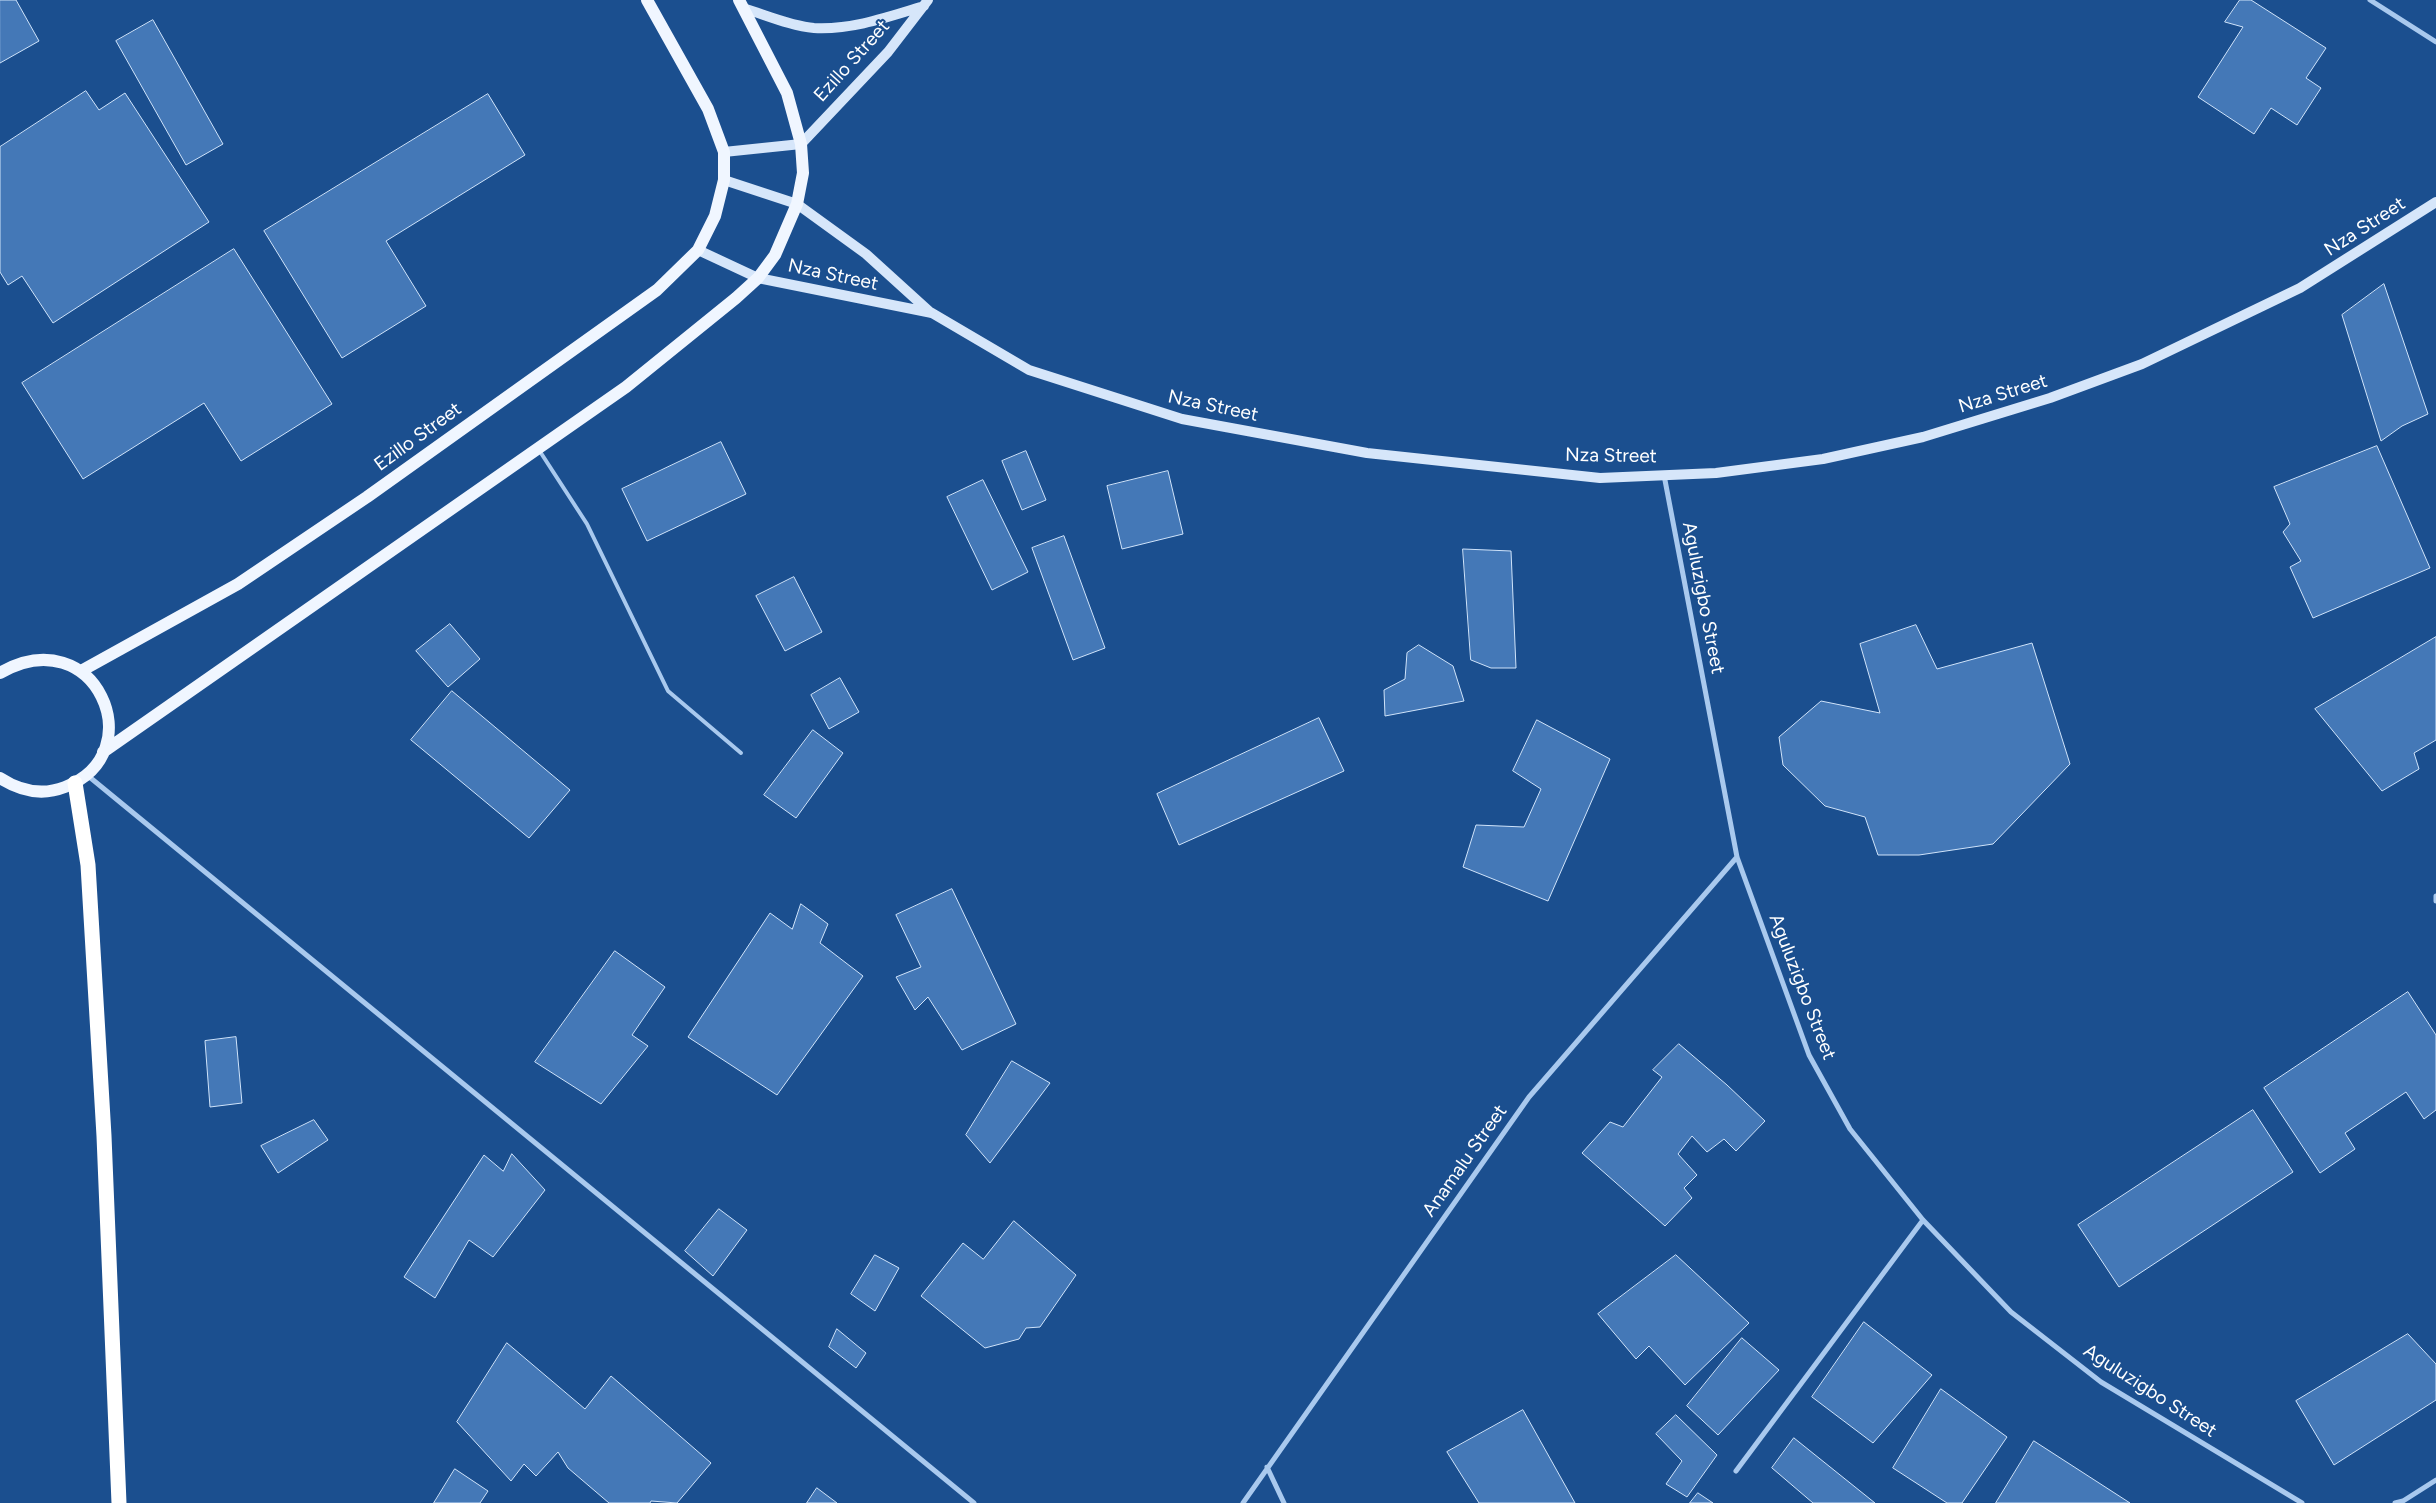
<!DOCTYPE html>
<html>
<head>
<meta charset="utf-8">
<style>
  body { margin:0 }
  canvas { display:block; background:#1b4f8f }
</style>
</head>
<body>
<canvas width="2436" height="1503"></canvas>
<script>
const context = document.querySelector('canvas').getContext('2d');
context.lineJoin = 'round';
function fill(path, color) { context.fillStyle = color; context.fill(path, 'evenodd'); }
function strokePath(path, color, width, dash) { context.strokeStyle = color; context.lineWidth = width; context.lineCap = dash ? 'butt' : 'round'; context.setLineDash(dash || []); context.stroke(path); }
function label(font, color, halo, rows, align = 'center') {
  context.font = font + ' Figtree,sans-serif'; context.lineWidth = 4; context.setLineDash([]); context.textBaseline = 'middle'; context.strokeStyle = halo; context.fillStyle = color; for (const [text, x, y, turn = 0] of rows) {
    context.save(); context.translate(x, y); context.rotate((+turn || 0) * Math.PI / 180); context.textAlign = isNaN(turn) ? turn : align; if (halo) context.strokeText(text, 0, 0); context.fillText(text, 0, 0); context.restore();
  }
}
const building = new Path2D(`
  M0 0H16L39 41 0 63Z
  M2240 0H2251L2326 48 2306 78 2321 88 2297 125 2271 108 2254 134 2198 97 2243 27 2225 22Z
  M153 20 223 144 186 165 116 41Z
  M86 91 99 110 125 93 209 222 53 323 22 276 8 285 0 272V147Z
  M488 94 525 155 386 241 426 306 342 358 264 231Z
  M234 249 332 404 241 461 204 403 83 479 22 383Z
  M2384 284 2428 414 2402 426 2381 441 2342 315Z
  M721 442 746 494 647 541 622 489Z
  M2377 446 2430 568 2313 618 2290 567 2301 561 2283 532 2290 524 2274 487Z
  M1026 451 1046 500 1022 510 1002 461Z
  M1168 471 1183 534 1122 549 1107 486Z
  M983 480 1028 572 992 590 947 497Z
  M1064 536 1105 648 1073 660 1032 548Z
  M1463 549 1511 551 1516 668H1491L1471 660Z
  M794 577 822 632 785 651 756 596Z
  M450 624 480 659 448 687 416 651Z
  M1916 625 1937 669 2032 643 2070 764 1993 844 1919 855H1878L1865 817 1825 806 1783 765 1779 737 1821 701 1880 713 1860 644Z
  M2436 637V740L2414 753 2419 769 2382 791 2315 709Z
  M1419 645 1453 666 1464 701 1385 716 1384 690 1405 679 1407 653Z
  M840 678 859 712 829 729 811 695Z
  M452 691 570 790 529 838 411 740Z
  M1319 718 1344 771 1179 845 1157 794Z
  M1537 720 1610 759 1548 901 1463 867 1476 825 1524 827 1541 789 1513 771Z
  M813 730 843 753 796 818 764 795Z
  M952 889 1016 1024 962 1050 928 997 915 1010 896 977 921 967 896 915Z
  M801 904 828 924 820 943 863 976 777 1095 688 1037 770 913 792 929Z
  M615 951 665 987 632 1035 648 1046 601 1104 535 1062Z
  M2408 992 2436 1035V1110L2424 1119 2406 1092 2345 1133 2355 1149 2320 1173 2264 1088Z
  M236 1037 242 1103 210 1107 205 1041Z
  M1679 1044 1727 1085 1765 1121 1736 1151 1724 1139 1707 1152 1692 1136 1678 1154 1697 1175 1684 1188 1692 1198 1665 1226 1582 1153 1610 1122 1623 1127 1662 1077 1653 1070Z
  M1012 1061 1050 1083 990 1163 966 1135Z
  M2253 1110 2293 1172 2119 1287 2078 1225Z
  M314 1120 328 1140 278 1173 261 1146Z
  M512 1154 545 1190 493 1257 469 1240 435 1298 404 1277 484 1155 503 1171Z
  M719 1209 747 1230 713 1276 685 1251Z
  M1014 1221 1076 1275 1040 1327 1026 1328 1019 1339 985 1348 921 1296 963 1243 983 1259Z
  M875 1255 899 1268 875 1311 851 1294Z
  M1676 1255 1749 1323 1685 1385 1649 1346 1636 1359 1598 1314Z
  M1864 1322 1932 1375 1873 1443 1812 1397Z
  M837 1329 866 1353 856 1368 829 1347Z
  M2408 1334 2436 1364V1400L2334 1465 2296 1401Z
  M1742 1338 1779 1370 1718 1435 1687 1406Z
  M507 1343 585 1409 611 1376 711 1463 677 1503 651 1501 650 1503H609L568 1468 558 1452 536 1476 524 1464 511 1481 457 1422Z
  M1941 1389 2007 1437 1962 1503H1947L1893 1468Z
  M1523 1410 1575 1503H1479L1447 1452Z
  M1676 1415 1717 1455 1687 1497 1666 1484 1682 1461 1656 1434Z
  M1794 1438 1875 1503H1813L1772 1468Z
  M2034 1441 2130 1503H1996Z
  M455 1469 488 1491 480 1503H434Z
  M817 1488 837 1503H807Z
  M1698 1493 1713 1503H1690Z`);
const lane = new Path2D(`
  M539 450 587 524 668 691 741 753`);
const street = new Path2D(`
  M2370 0 2436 42
  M1664 475 1737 857 1809 1055 1850 1129 1923 1220 2011 1312 2101 1382 2302 1503
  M87 775 974 1503
  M2436 896V901
  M1267 1467 1284 1503
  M1736 1471 1923 1220
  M1243 1503 1529 1097 1737 857
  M2395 1503 2403 1501 2436 1480`);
const secondary = new Path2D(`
  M743 8C766 15 791 26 814 28 852 30 888 17 924 6
  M724 152 801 144 888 52 928 0
  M724 180 797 204 866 254 931 313
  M698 250 758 278 932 313 1029 370 1182 419 1367 453 1600 478 1716 473 1823 459 1923 437 2050 398 2142 364 2300 288 2436 202`);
const primary = new Path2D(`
  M81 671 238 584 367 497 657 290 698 250 715 216 724 180V152L708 109 647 0
  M0 673C95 618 154 753 65 787 42 796 20 791 0 778
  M103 752 626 387 736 298 758 278 775 255 797 204 803 173 801 144 787 93 739 0`);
const highway = new Path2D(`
  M75 783 88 865 104 1136 119 1503`);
const streetNames = [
  ["Ezillo Street",852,61,-48],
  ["Nza Street",2365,227,-33],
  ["Nza Street",833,275,12],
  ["Nza Street",2003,394,-17],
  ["Nza Street",1213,406,12],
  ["Ezillo Street",418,437,-36],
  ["Nza Street",1611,456,1],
  ["Aguluzigbo Street",1703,598,79],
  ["Aguluzigbo Street",1802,987,69],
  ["Anamalu Street",1465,1161,-55],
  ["Aguluzigbo Street",2150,1391,33]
];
fill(building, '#4478b7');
strokePath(building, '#cfe3fa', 1);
strokePath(lane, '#a9c9ee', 4);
strokePath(street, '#a9c9ee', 5);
strokePath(secondary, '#d6e6fa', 10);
strokePath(primary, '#f0f6ff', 12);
strokePath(highway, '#fff', 15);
label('19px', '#fff', '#1b4f8f', streetNames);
</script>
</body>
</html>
